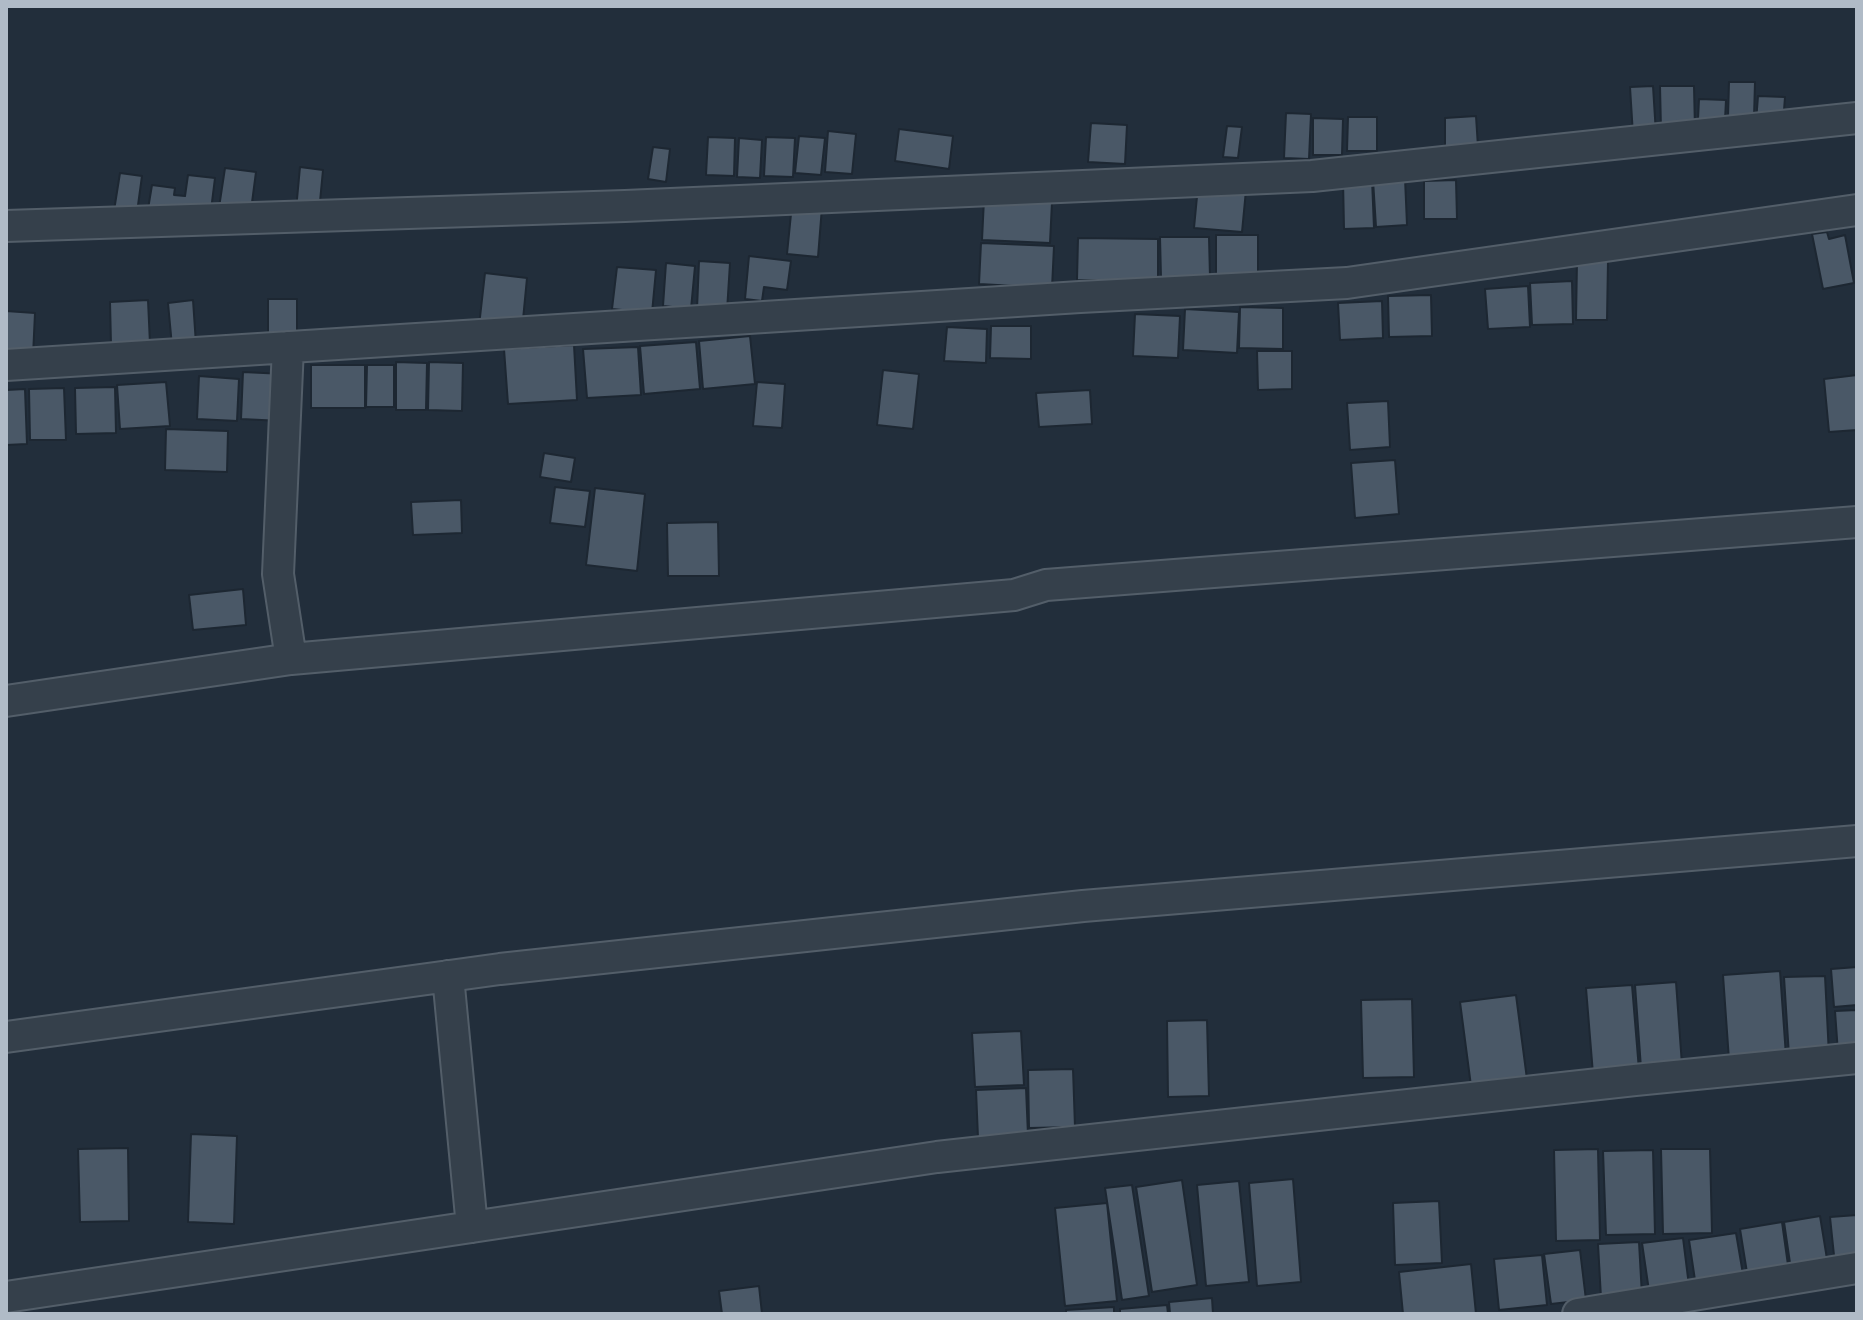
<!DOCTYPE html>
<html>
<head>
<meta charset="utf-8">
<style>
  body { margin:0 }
  #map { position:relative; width:1863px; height:1320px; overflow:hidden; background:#222e3b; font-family:"Source Sans 3",sans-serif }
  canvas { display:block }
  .frame { position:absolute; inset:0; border:8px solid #b0bbc7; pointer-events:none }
</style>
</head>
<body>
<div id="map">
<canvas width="1863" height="1320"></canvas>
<div class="frame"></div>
</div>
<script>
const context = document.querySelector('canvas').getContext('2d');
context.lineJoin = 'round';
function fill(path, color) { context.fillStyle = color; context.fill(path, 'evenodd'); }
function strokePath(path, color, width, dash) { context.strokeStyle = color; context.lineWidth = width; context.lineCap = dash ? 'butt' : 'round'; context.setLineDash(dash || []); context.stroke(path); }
const building = new Path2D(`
  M1729 82H1755L1754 118 1728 117Z
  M1653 86 1656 134 1633 135 1630 87Z
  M1660 86H1694L1695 129 1661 130Z
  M1758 96 1785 97 1783 124 1756 122Z
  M1699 99 1726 100 1725 120 1698 119Z
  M1286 113 1311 114 1309 159 1284 158Z
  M1476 116 1478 147 1445 149V118Z
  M1348 117H1377V151H1347Z
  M1313 118 1343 119 1342 155H1313Z
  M1091 123 1127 125 1125 164 1088 162Z
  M1227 126 1242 127 1238 158 1223 157Z
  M899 129 953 136 949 169 895 161Z
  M828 131 856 134 852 174 825 172Z
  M799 136 825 138 821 175 795 173Z
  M708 137 735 138 734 176 706 175Z
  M766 137 795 138 793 177 764 176Z
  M739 138 762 140 760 178 737 177Z
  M653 147 670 149 666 182 648 179Z
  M300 167 323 170 319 212 296 210Z
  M225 168 256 172 250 218 218 214Z
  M120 173 142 176 136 220 113 217Z
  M188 175 215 178 210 218 148 209 152 185 175 188 174 195 185 196Z
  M1405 178 1407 225 1376 227 1373 180Z
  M1372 179 1374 228 1344 229 1343 180Z
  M1456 180 1457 219H1424V181Z
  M1198 186 1246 190 1242 232 1194 228Z
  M984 199 1052 202 1050 243 982 240Z
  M792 204 822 207 818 257 787 254Z
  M1827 232 1829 239 1845 235 1854 283 1823 289 1812 234Z
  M1216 235H1258V276H1216Z
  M1160 237H1209L1210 277 1161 278Z
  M1078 238 1158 239V281L1077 280Z
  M981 243 1054 246 1052 288 979 284Z
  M749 256 791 261 787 290 764 287 762 301 745 299Z
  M1577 260 1608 261 1607 320H1576Z
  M699 261 730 263 727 311 697 309Z
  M666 263 695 266 691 309 663 306Z
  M617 267 656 270 652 313 612 309Z
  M485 273 527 278 522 330 479 326Z
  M1572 281 1573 324 1532 325 1530 283Z
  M1528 286 1530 327 1488 329 1485 289Z
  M1431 295 1432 336 1389 337 1388 296Z
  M268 299H297V338L268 337Z
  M148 300 150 344 111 345 110 302Z
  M193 300 196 344 172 346 168 303Z
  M1382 301 1383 338 1340 340 1338 303Z
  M1240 307 1283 308V349L1239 348Z
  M1185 309 1239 312 1237 353 1183 350Z
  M6 311 35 313 33 356 6 354Z
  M1135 314 1180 316 1178 358 1133 356Z
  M991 326H1031V359L990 358Z
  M947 327 987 329 986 363 944 361Z
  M750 336 755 384 703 389 699 341Z
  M696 342 700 389 644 394 640 346Z
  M574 345 577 400 508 404 504 349Z
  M638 347 641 395 587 398 583 349Z
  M1257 351H1292V389L1258 390Z
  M396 362 427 363 426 410H396Z
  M429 362 463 363 462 411 428 410Z
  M311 365H365V408H311Z
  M367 365H394V407H366Z
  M883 370 919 374 913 429 877 425Z
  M243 372 284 374 282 421 241 419Z
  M1857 375V430L1829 432 1824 379Z
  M199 376 239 379 237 421 197 419Z
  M166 382 170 426 120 429 117 385Z
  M757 382 785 384 782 428 753 426Z
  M115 387 116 433 76 434 75 388Z
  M64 388 66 440H30L29 389Z
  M25 389 27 444 6 445V390Z
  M1090 390 1092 424 1039 427 1036 393Z
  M1388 401 1390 447 1350 450 1347 403Z
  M166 429 228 431 227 472 165 470Z
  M544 453 575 458 571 482 540 477Z
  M1395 460 1399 514 1355 518 1351 463Z
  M555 487 590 491 585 527 550 523Z
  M595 488 645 494 637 571 586 565Z
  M461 500 462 533 413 535 411 502Z
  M718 522 719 576H668L667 523Z
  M243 589 246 625 193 630 189 595Z
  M1857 967V1005L1834 1007 1831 969Z
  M1780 971 1786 1056 1729 1060 1723 975Z
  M1825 976 1829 1055 1789 1056 1784 977Z
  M1676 982 1682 1065 1641 1068 1635 985Z
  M1632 985 1639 1070 1593 1074 1586 988Z
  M1516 995 1527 1079 1471 1086 1460 1002Z
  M1412 999 1414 1077 1363 1078 1361 1000Z
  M1857 1010V1051L1838 1053 1835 1011Z
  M1207 1020 1209 1096 1168 1097 1167 1021Z
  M1021 1031 1024 1085 975 1087 972 1033Z
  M1073 1069 1075 1127 1029 1128 1028 1070Z
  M1026 1088 1028 1135 978 1138 976 1090Z
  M191 1134 237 1136 234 1224 188 1222Z
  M128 1148 129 1221 80 1222 78 1149Z
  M1598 1149 1600 1240 1556 1241 1554 1150Z
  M1661 1149H1710L1712 1233 1663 1234Z
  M1653 1150 1655 1234 1606 1235 1603 1151Z
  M1293 1179 1301 1282 1257 1286 1249 1183Z
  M1182 1180 1197 1285 1152 1292 1136 1187Z
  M1239 1181 1249 1282 1206 1286 1197 1185Z
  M1132 1185 1149 1296 1122 1300 1105 1188Z
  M1439 1201 1442 1263 1395 1265 1393 1203Z
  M1107 1203 1117 1301 1065 1306 1055 1208Z
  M1857 1215V1262L1835 1265 1830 1217Z
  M1820 1216 1828 1265 1791 1270 1784 1222Z
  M1782 1222 1789 1272 1748 1279 1740 1229Z
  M1736 1233 1744 1280 1696 1287 1689 1240Z
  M1683 1238 1689 1286 1649 1291 1642 1243Z
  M1639 1242 1642 1296 1601 1298 1598 1244Z
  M1580 1250 1586 1300 1551 1304 1544 1254Z
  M1542 1255 1547 1305 1499 1310 1494 1259Z
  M1471 1264 1476 1314H1403L1399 1272Z
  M759 1286 762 1314H722L719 1291Z
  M1212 1298 1213 1314H1170L1169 1302Z
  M1167 1305 1168 1314H1120V1309Z
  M1114 1307V1314H1066V1310Z`);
const street = new Path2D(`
  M6 226 625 206 1312 176 1857 118
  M288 347 278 574 291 659
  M6 365 1080 297 1347 283 1857 210
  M6 701 291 659 1014 595 1046 585 1857 522
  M448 976 472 1227
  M6 1037 500 969 1083 906 1857 841
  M6 1297 937 1157 1635 1080 1857 1058
  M1578 1314 1857 1268`);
fill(building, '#4a5867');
strokePath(building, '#1d2732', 2);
strokePath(street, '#535e69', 34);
strokePath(street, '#35404b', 30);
</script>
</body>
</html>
